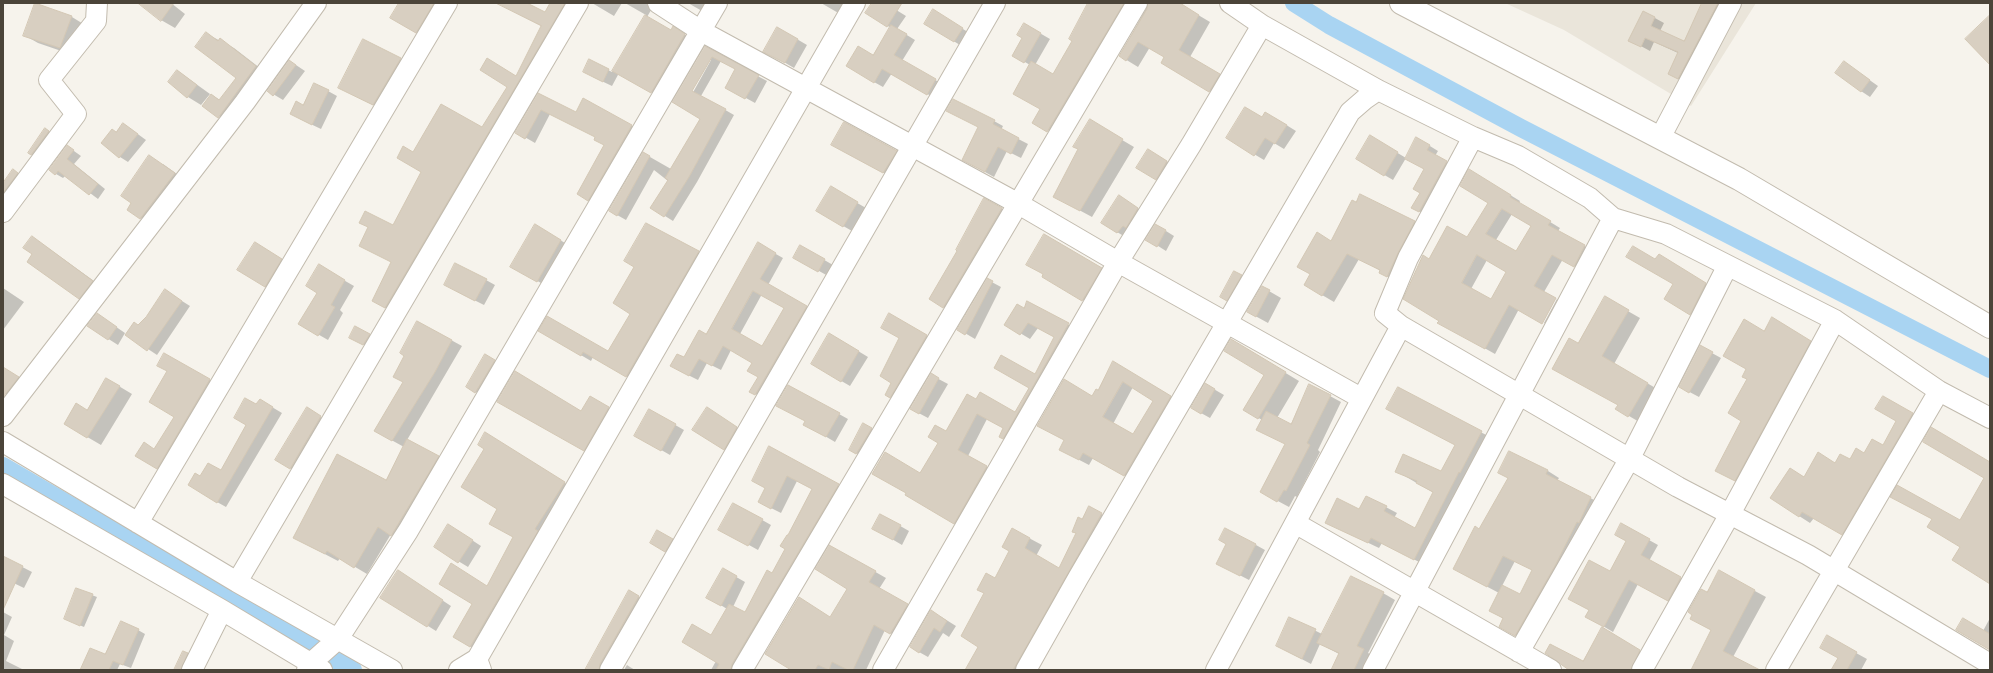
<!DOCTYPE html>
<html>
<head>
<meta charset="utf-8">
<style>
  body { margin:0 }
  #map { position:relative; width:1993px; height:673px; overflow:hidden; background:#f6f3ec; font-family:"Titillium Web",sans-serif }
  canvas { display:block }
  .frame { position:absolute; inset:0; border:4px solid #4b4439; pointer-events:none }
</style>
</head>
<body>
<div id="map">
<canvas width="1993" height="673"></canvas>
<div class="frame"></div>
</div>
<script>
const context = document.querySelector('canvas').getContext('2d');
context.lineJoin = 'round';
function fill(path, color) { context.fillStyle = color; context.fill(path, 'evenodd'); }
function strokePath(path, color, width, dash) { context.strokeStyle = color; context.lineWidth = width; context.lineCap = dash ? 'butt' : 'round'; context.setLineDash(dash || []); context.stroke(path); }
const residential = new Path2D(`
  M1505 3H1756L1691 106 1564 30Z`);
const shadow = new Path2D(`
  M151 3H171L185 14 175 28 161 20Z
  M400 3H436L430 40 391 18Z
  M517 3H524L545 13 551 3H577L395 313 382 306 392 262 393 226 422 172 414 153 482 128 516 77 542 26Z
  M592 3H622L614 16Z
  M625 3H650L654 5 647 17 672 31 682 33 694 40 661 97 619 73 612 86 593 77 590 61 612 72 646 15Z
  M688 3H716L709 15Z
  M821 3H860L847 18Z
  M873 3H885L906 16 897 29 915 40 902 61 944 85 936 99 892 73 883 87 874 82 873 56 891 28 867 13Z
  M1089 3H1139L1059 137 1034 122 1041 109 1030 65 1013 55 1024 38V24L1050 39 1035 65 1053 75 1073 41Z
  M1178 3 1210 22 1190 57 1230 81 1221 97 1162 63 1166 57 1150 47 1138 67 1120 56 1149 3Z
  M1703 3H1722L1687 83 1678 79V53L1654 42 1650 51 1639 45 1644 12 1664 23 1660 31 1684 42Z
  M35 4 72 17 85 25 73 55 38 43 24 35Z
  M942 16 971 34 963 47 925 23Z
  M778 28 807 45 794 68 765 51Z
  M207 34 234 48 269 75 232 125 204 106 212 95 220 100 237 78Z
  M705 48 767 81 755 103 726 87 736 69 721 61 701 96 734 115 697 182 673 221 665 216 668 181 654 170 626 220 610 211 643 153 671 169 701 118 674 102ZM710 59 711 60 691 96 689 95Z
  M401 59 414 66 387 112 353 95Z
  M290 61 305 71 283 100 268 91Z
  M1844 62 1878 86 1870 97 1861 91Z
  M178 71 210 94 201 105 188 97 169 82Z
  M328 91 337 96 321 129 300 119Z
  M539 94 576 113 583 99 641 131 597 205 578 194 605 145 596 137 550 114 535 143 516 132Z
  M1262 118H1275L1296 131 1284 149 1274 143 1264 160 1227 138Z
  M994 121 1003 126 1001 130 1028 144 1021 158 1007 151 994 177 963 160Z
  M1090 121 1134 147 1092 217 1066 203 1079 149Z
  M124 124 146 140 128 162 120 157 117 133Z
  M45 129 54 134 40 160 29 153Z
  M1371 137 1406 158 1417 138 1438 151 1435 156 1455 167 1429 217 1412 207 1421 192 1425 169 1406 158 1393 180 1357 159Z
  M67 146 81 156 74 164 105 189 98 199 66 175 63 178 56 174Z
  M841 150 896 151 905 157 893 178Z
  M1157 155 1176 167 1165 184 1156 179Z
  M163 164 188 182 154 226 128 210Z
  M13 171 22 176 12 198 3 193V184Z
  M1479 176 1520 201 1519 203 1560 228 1558 231 1595 252 1584 271 1563 259 1544 292 1519 309 1495 354 1449 328 1440 321 1429 260 1467 238 1489 203ZM1512 214 1532 226 1516 253 1496 240ZM1487 260 1508 272 1492 300 1471 289Z
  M831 188 866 208 852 231 817 211Z
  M984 199 1013 215 955 313 930 299 959 250Z
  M1128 202 1147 214 1127 238 1102 223Z
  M1414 222 1426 229 1392 279 1380 273 1381 271 1359 259 1334 302 1305 285 1332 242Z
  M535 225 570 246 546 286 512 266Z
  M1166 231 1174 236 1166 251 1147 239Z
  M1044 235 1112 275 1094 306 1043 277Z
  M41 243 101 286 88 303 79 298Z
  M758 244 783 258 768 285 815 311 764 399 751 391 759 377 753 362 731 350 721 370 707 363 698 380 680 371 684 359 706 335ZM762 294 785 308 762 347 740 334Z
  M800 246 833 265 828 276 794 257Z
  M264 248 290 265 274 292 265 287Z
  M698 252 708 258 636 382 593 357 591 361 540 331 609 352Z
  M1668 260 1714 289 1699 319 1690 314 1674 284 1656 261Z
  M319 266 354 286 340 310 343 313 328 340 300 324 319 293Z
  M1234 272 1250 281 1236 305 1222 296Z
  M486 280 495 285 484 305 454 290Z
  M988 280 1001 287 975 339 958 329Z
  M1262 287 1281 298 1268 323 1248 312Z
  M3 288 24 302 3 330Z
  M174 296 190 306 157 355 127 335Z
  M1605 298 1640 318 1614 364 1659 390 1641 423 1617 409 1619 405 1578 344Z
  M1557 299 1565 305 1552 328 1544 323Z
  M1028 303 1078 330 1013 444 1000 436 1004 428 987 419 968 456 996 472 964 529 906 495 946 432 976 400 1016 413 1055 337 1038 328 1030 339 1005 324 1024 309Z
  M889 314 935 341 899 402 887 394 893 382 900 338Z
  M106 320 125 333 118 345 88 326Z
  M418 322 462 346 407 440 451 464 405 542 391 534 367 574 340 558 338 561 294 538 386 482 404 447 375 431 404 382 406 356Z
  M1783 324 1820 348 1745 486 1726 476 1743 421 1749 379 1747 369 1764 332Z
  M356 327 378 340 372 349 359 342Z
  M830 334 868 357 850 386 812 364Z
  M1701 347 1721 358 1699 397 1680 387Z
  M1244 348 1299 381 1277 418 1291 425 1330 396 1341 402 1318 450 1320 452 1297 497 1295 496 1289 507 1261 492 1286 444 1262 420 1244 409 1265 374Z
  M164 355 219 385 166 473 157 468 175 417Z
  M485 356 503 366 485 397 467 387Z
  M1114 363 1181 402 1135 481 1093 458 1089 465 1060 450 1093 397 1098 391ZM1133 387 1155 400 1134 435 1113 424Z
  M6 370 31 385 19 402 3 392V373Z
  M931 375 948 384 928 418 911 409Z
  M107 379 132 394 101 445 65 424 87 411Z
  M1205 384 1224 395 1210 418 1192 408Z
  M1398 389 1492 438 1425 565 1382 543 1379 548 1337 528 1360 510 1367 497 1397 513 1394 518 1415 529 1434 493 1396 471 1442 472 1456 445Z
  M1883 397 1924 420 1853 540 1814 518 1810 523 1771 498 1790 469 1804 477 1883 446 1898 421Z
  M590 398 619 414 595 456 498 401 582 412Z
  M260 400 282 413 226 507 217 502 201 477 221 471Z
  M307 409 334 425 304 476 276 460Z
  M649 410 684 430 670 455 635 435Z
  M716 414 746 433 733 454 724 449Z
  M839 414 848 419 835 442 813 429Z
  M864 424 880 434 866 458 850 450Z
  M494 439 573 488 480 652 454 637 488 587 514 537 498 509Z
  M770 448 848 491 741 670H711L716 661 711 637 727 609 708 597 724 570 745 582 733 607 745 613 772 574 786 549 788 537 813 489 797 481 781 513 769 507 766 488Z
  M1509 452 1548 471 1559 478 1557 481 1602 504 1527 642 1500 626 1504 619 1490 611 1499 593 1465 575 1480 530 1509 478 1499 473ZM1515 561 1533 570 1521 596 1502 586Z
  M734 504 771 525 758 550 720 529Z
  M1090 507 1113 521 1028 670H966L979 646 995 579 1010 551 1012 529 1042 545 1036 556 1059 569Z
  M881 515 909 531 902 545 873 528Z
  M1622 525 1658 545 1649 561 1689 583 1677 606 1638 584 1613 632 1586 616 1627 541Z
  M458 531 481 546 468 567 435 547Z
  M657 531 681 545 674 556 651 543Z
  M1256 545 1265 550 1249 580 1226 568Z
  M830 546 886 578 879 589 917 611 901 639 885 630 866 670H793L831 618 848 588Z
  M3 557 32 572 24 588 3 578Z
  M1720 572 1766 597 1733 657 1758 670H1692L1712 630 1708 594Z
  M407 577 451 606 436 631 428 626Z
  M76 589 97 597 84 627 70 621Z
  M629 592 648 602 609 670H586Z
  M1383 593 1395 600 1368 653 1375 657 1369 670H1332L1339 654 1320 644 1311 664 1277 646 1290 618 1322 634Z
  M3 612 12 617 4 635 14 641 6 661 24 670H3Z
  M940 616 956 626 949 637 943 633 928 657 919 652Z
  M1990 618V649L1983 631Z
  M1602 629 1652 658 1645 670H1571L1562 665 1558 659 1583 662Z
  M138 630 145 634 131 668 120 664 117 670H81L105 656Z
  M1827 637 1867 659 1861 670H1832L1839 658Z
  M184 652 196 659 188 670 178 664Z
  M627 665 630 667 635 670H624Z`);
const canal = new Path2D(`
  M1294 3 1329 25 1521 128 1990 369
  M3 466 353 670`);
const building = new Path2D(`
  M35 3 72 16 60 48 23 36Z
  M138 3H174L161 21Z
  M399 3H434L416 33 390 18Z
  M496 3H527L545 12 550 3H565L385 308 372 301 391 262 359 246 368 227 359 223 365 211 393 225 421 172 397 158 403 146 413 152 441 104 482 127 507 87 480 70 487 58 516 76 541 26Z
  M872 3H902L887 27 865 13Z
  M1088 3H1124L1047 132 1032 123 1040 109 1013 94 1031 61 1053 74 1072 41 1069 39Z
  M1148 3H1180L1199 15 1179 50 1220 74 1209 92 1161 63 1164 57 1138 42 1126 61 1119 56 1147 9Z
  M1702 3H1718L1678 79 1668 74 1678 52 1645 38 1641 47 1628 41 1643 11 1655 17 1651 26 1684 41Z
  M933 9 963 28 954 42 924 24Z
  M645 15 671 30 673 26 685 34 651 93 612 71Z
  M1990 15V65L1965 39Z
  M1024 23 1041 33 1024 63 1012 56 1022 38 1017 35Z
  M891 25 907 34 894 55 936 79 927 95 882 69 874 83 846 66 858 46 873 55Z
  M777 27 798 39 785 63 763 52Z
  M206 32 218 41 220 38 256 66 218 118 202 106 211 94 219 100 236 78 195 47Z
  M363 39 401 58 373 105 338 88Z
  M705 46 759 75 745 99 725 88 735 69 712 57 692 91 726 109 689 177 664 217 650 208 668 180 665 178 700 119 672 102Z
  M589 59 609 69 603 82 583 72Z
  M289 60 296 65 273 96 267 91Z
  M1844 61 1870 80 1861 92 1835 73Z
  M177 70 197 85 187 98 168 82Z
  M314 83 329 90 312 125 290 114 296 101 303 105Z
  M538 93 576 112 583 98 632 125 588 201 577 194 604 145 594 140 595 137 541 110 525 139 515 133Z
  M953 99 995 120 993 124 1019 138 1011 154 998 147 985 172 962 160 978 127 946 111Z
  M1245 107 1262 117 1265 112 1287 125 1275 144 1265 138 1254 156 1226 138Z
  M1090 119 1123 139 1080 211 1053 197 1078 149 1073 147Z
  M844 122 897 151 883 173 831 145Z
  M123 123 138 134 119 158 101 143 112 129 116 132Z
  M45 128 49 131 31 155 28 153Z
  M1370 135 1398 152 1384 176 1356 159Z
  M1416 137 1430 145 1427 150 1447 161 1419 212 1411 208 1420 193 1413 189 1424 169 1405 159Z
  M67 145 74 150 67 159 98 184 89 195 58 171 55 175 49 170Z
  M1148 149 1167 161 1156 180 1136 168Z
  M643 152 650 156 617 216 609 211Z
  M149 155 175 173 140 219 127 210 131 203 121 196Z
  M13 169 18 173 3 193V183Z
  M1469 169 1511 195 1510 197 1551 221 1548 225 1585 245 1574 267 1552 255 1534 286 1556 298 1542 324 1509 305 1485 349 1437 323 1439 321 1403 299 1423 255 1429 259 1447 226 1467 237 1488 203 1460 186ZM1502 209 1531 226 1516 251 1486 234ZM1477 255 1506 272 1491 299 1462 283Z
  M831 186 858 202 843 227 816 211Z
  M1360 194 1415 221 1398 253 1387 277 1379 273 1380 270 1347 254 1322 296 1304 285 1310 274 1297 267 1317 232 1331 241 1352 200 1356 202Z
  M1119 195 1138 208 1126 228 1123 226 1117 233 1101 223Z
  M984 198 1002 208 943 308 929 299 957 251 956 250Z
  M646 223 699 251 626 377 583 352 581 356 538 331 547 316 608 351 630 314 613 303 634 267 624 261Z
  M535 224 561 240 537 282 510 267Z
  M1155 224 1166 230 1157 247 1145 240Z
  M1044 234 1102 268 1082 301 1042 277 1043 274 1026 265Z
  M32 236 93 281 79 299 27 262 32 254 23 248Z
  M255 242 282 259 265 287 237 270Z
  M758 242 776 253 760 279 807 306 755 395 749 392 758 377 747 371 752 363 723 346 712 366 699 359 689 376 670 366 677 354 684 357 699 330 706 334ZM753 291 784 308 762 346 732 329Z
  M800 245 825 259 818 272 793 258Z
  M1633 246 1655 259 1659 254 1706 283 1690 315 1664 299 1673 284 1626 257Z
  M455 263 487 279 475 301 444 285Z
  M319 264 345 280 331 305 335 307 318 336 298 324 317 293 306 286Z
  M1234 271 1242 275 1227 301 1220 297Z
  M987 278 993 281 965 335 957 330Z
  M1262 286 1270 290 1256 317 1247 312Z
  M165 289 182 301 147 351 125 335 134 322 138 325 146 317Z
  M1605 296 1629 310 1602 356 1648 383 1628 417 1615 409 1618 405 1552 369 1569 338 1578 343Z
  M1027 301 1069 323 1003 439 999 437 1003 428 977 414 958 450 987 466 954 524 905 495 906 493 872 474 885 452 920 473 938 443 928 437 935 425 946 431 967 394 976 399 980 392 1015 412 1029 388 994 368 1001 355 1035 374 1054 337 1028 323 1020 335 1004 325 1017 304 1024 308Z
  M97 313 117 327 108 340 87 326Z
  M889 313 927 335 890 398 885 395 891 383 880 376 899 338 881 328Z
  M1772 317 1811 341 1735 481 1715 471 1741 421 1728 413 1747 379 1742 377 1746 369 1723 356 1744 319 1764 331Z
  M417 321 452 340 435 372 392 441 374 431 403 382 393 377 404 356 400 353Z
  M355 326 370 334 363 345 349 338Z
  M829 333 859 351 841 382 811 364Z
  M1231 339 1286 372 1258 419 1243 410 1264 375 1224 351Z
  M1700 345 1713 352 1689 393 1679 387Z
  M164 353 210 379 157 469 135 456 144 442 154 449 174 417 149 402 167 371 157 366Z
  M485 354 495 360 475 393 466 387Z
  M1113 361 1171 396 1124 476 1083 453 1079 460 1059 450 1064 440 1037 426 1064 379 1092 396 1096 389 1098 390ZM1123 382 1153 401 1133 434 1103 417Z
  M3 367 19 377 3 397Z
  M515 371 581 411 590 396 609 407 584 451 497 402Z
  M931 373 939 378 919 414 910 409Z
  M106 378 120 386 87 438 64 424 76 403 87 410Z
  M1205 383 1215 389 1201 414 1191 408Z
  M1309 384 1331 395 1307 443 1310 445 1286 491 1284 490 1277 502 1260 492 1285 444 1256 430 1266 411 1291 424Z
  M788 385 840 413 826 437 803 425 805 421 776 406Z
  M1398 387 1482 431 1460 473 1459 472 1414 560 1371 538 1368 543 1325 523 1337 498 1359 509 1366 496 1387 506 1384 511 1415 528 1433 492 1416 483 1417 481 1395 472 1403 454 1441 471 1455 445 1386 409Z
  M1883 396 1913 413 1842 535 1802 512 1799 517 1770 498 1790 468 1804 477 1818 452 1835 463 1840 454 1850 459 1856 448 1864 453 1872 439 1883 445 1896 421 1875 409Z
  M245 398 256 404 260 399 273 407 217 503 188 485 195 473 200 476 208 463 221 470 246 425 234 418Z
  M307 407 321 416 290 469 275 460Z
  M707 407 737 427 724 450 692 430Z
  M649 409 676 424 661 451 634 436Z
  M863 423 872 428 856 454 849 450Z
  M1931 427 1990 462V584L1952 560 1960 547 1927 527 1932 519 1890 497 1897 485 1960 520 1984 478 1923 442Z
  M485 432 565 482 535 529 538 531 470 647 453 637 472 604 439 584 451 563 487 586 513 537 489 524 497 509 461 487 484 449 478 445Z
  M407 439 439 456 391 536 378 527 354 568 327 551 325 554 293 538 337 454 386 480Z
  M769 446 839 484 732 664 731 670H716L719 664 682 642 692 624 711 635 729 604 745 612 767 570 772 573 785 549 780 546 787 535H788L812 489 787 476 771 509 758 502 765 488 752 481Z
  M1509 451 1548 470 1546 474 1591 497 1579 523 1577 522 1556 564 1515 636 1499 627 1503 618 1489 611 1502 585 1520 594 1532 570 1503 556 1487 587 1453 569 1475 526 1479 529 1508 478 1498 473Z
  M733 503 763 519 748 546 718 530Z
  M1089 506 1102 513 1013 670H965L978 647 961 636 984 593 977 590 986 573 995 578 1009 551 1002 547 1012 528 1030 538 1025 548 1059 568 1076 533 1072 532 1078 517 1082 519Z
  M880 514 901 525 893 540 872 529Z
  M1621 523 1650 539 1641 555 1681 577 1668 601 1629 580 1604 627 1585 617 1589 610 1568 599 1589 560 1610 571 1626 541 1615 535Z
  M448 524 473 540 458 563 434 547Z
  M1225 528 1256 544 1240 576 1216 564 1226 544 1219 540Z
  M657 530 673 539 665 552 650 543Z
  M829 545 876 571 869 582 908 604 890 634 874 625 853 670H848L832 662 829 670 818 665 815 670H791L765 654 799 597 830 617 847 589 815 569Z
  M3 556 23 566 3 610Z
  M723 568 737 576 721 606 706 598Z
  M398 570 443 600 427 627 380 598Z
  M1719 570 1755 590 1723 651 1760 670H1691L1711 630 1690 619 1692 615 1688 612 1701 589 1707 592Z
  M1351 576 1384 592 1357 646 1364 649 1354 670H1331L1339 653 1317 643Z
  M76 588 93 594 80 626 64 619Z
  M629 590 639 596 600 664 599 670H585Z
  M931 610 947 621 940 632 934 628 919 653 910 647Z
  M1289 617 1316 629 1302 659 1276 646Z
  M1963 618 1990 634V650L1956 630Z
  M121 621 139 629 123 665 113 661 109 670H80L90 648 105 654Z
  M1602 627 1640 650 1631 670H1569L1545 653 1550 644 1583 661Z
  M1827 635 1857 652 1847 670H1831L1838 658 1820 648Z
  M183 651 188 653 181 670H174Z`);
const minor = new Path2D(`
  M658 3 701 31 1017 203 1118 262 1361 398
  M1230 3 1262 25 1378 90 1473 137 1518 156 1590 198 1613 218 1666 234 1835 320 1939 391 1990 418
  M1473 137 1408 258 1385 313 1401 326 1678 487 1808 555 1990 664
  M1660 138 1731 3
  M3 212 76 114 49 80 96 21 97 3
  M3 416 245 102 316 3
  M3 442 237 582 392 670
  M3 484 222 610 322 670
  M138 523 447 3
  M1295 523 1551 670
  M237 582 578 3
  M1519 652 1630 458 1727 267
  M477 659 855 3
  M192 670 222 610
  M307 670 311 663 338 639 408 531 717 3
  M459 670 477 659 481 670
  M610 670 995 3
  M742 670 1137 3
  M883 670 1118 262 1191 145 1262 25
  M1026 670 1078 578 1350 112 1365 99 1378 90
  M1216 670 1401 326
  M1373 670 1613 218
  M1642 670 1730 514 1835 320
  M1776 670 1939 391`);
const tertiary = new Path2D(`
  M1401 3 1739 179 1990 327`);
fill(residential, '#eae5da');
fill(shadow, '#0003');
strokePath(canal, '#a9d4f2', 18);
fill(building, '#d8cfc1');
strokePath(building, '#d3c7b4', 1);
strokePath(minor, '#c2bbae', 22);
strokePath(tertiary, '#c2bbae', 24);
strokePath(minor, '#fff', 20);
strokePath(tertiary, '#fff', 22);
</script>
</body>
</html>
